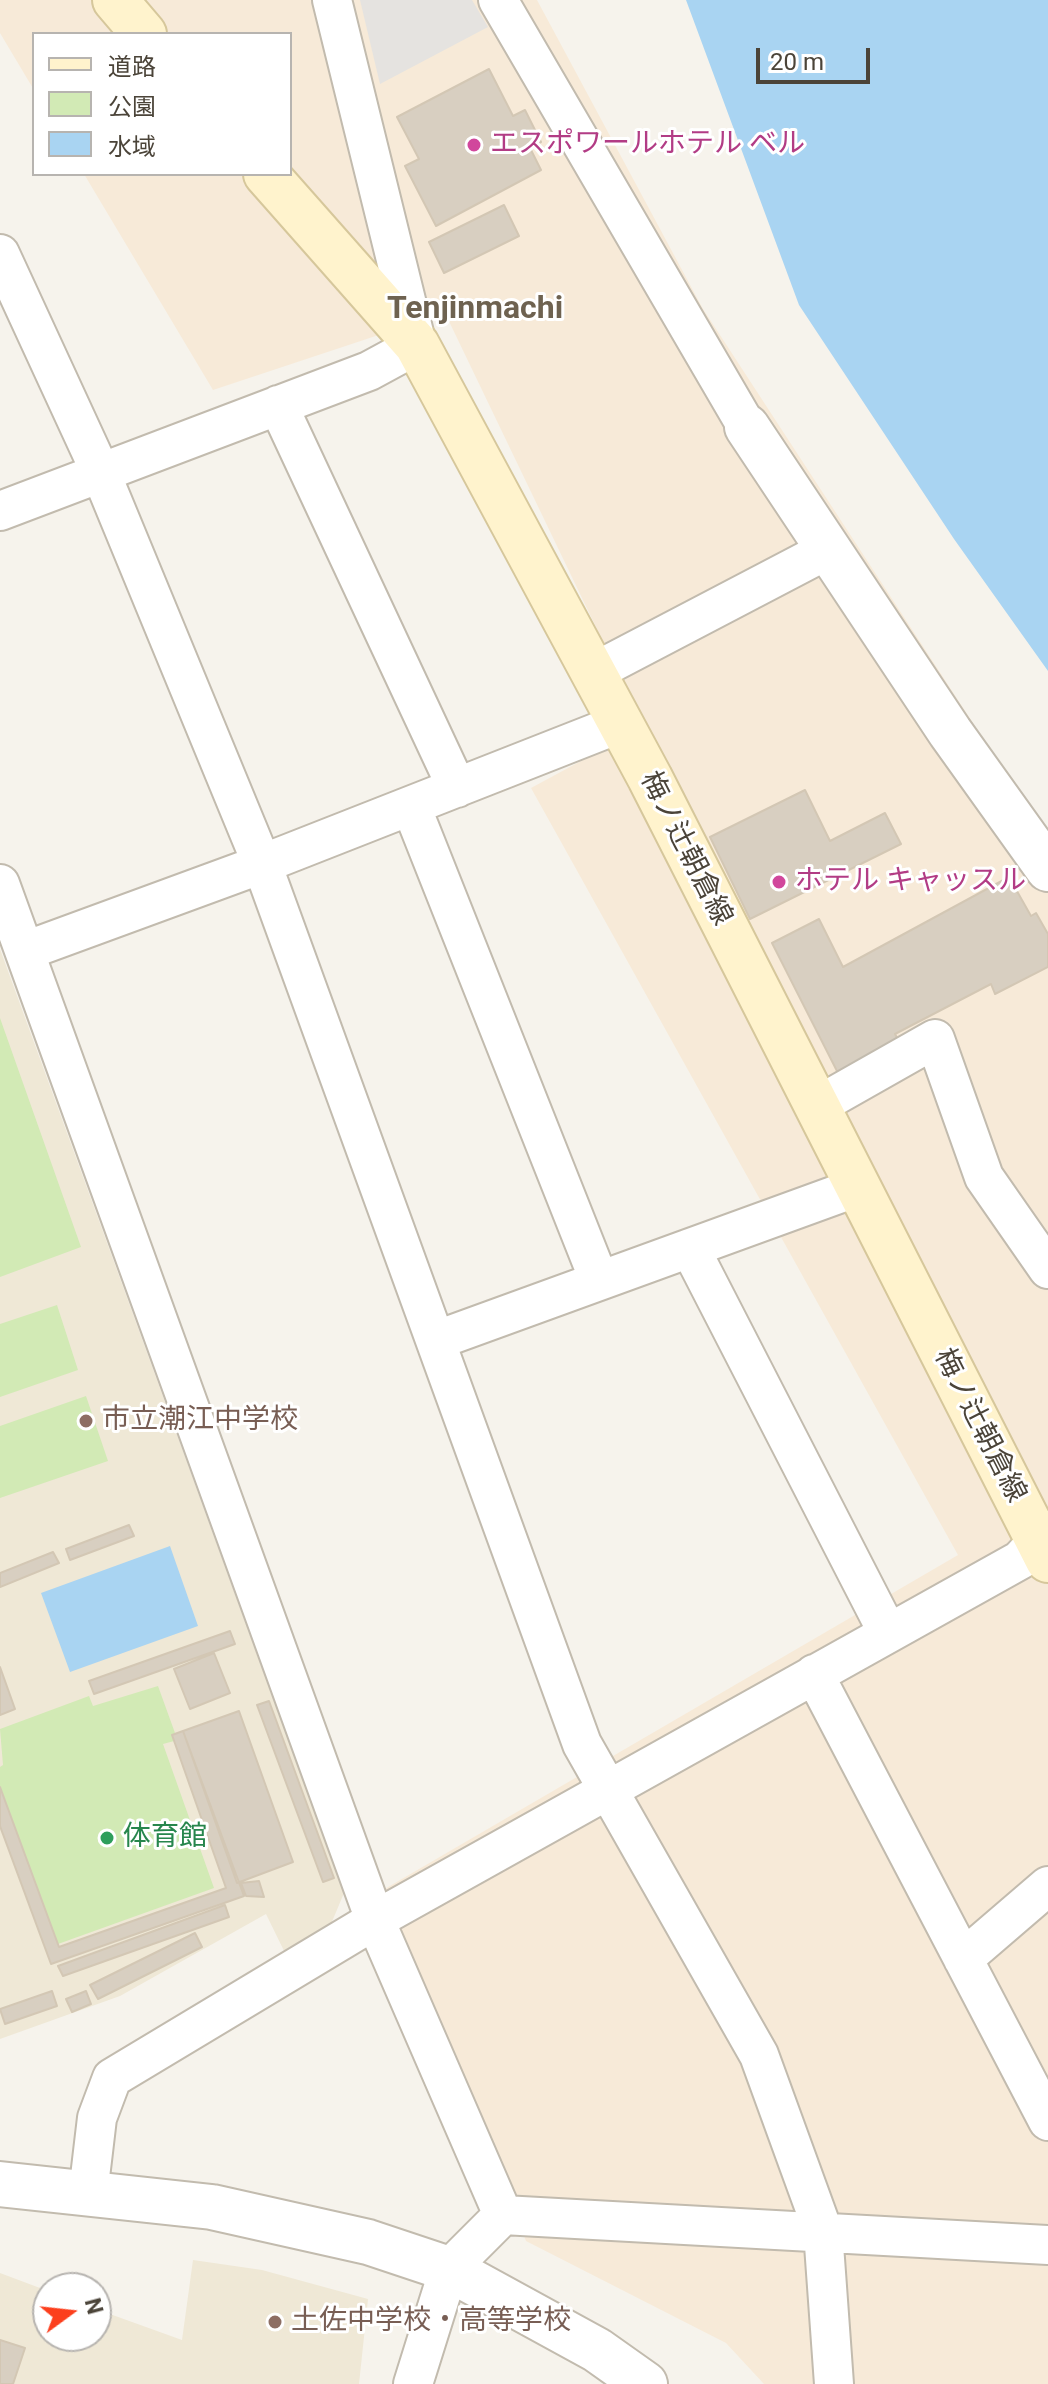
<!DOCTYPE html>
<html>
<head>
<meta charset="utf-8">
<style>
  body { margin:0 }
  #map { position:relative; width:1048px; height:2384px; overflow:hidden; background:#f6f3ec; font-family:Roboto,"Noto Sans JP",sans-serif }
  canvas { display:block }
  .legend { position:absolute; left:32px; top:32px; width:260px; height:144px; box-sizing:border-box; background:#fff; border:2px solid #b7b4b0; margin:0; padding:10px 14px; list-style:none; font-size:24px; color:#4b4439 }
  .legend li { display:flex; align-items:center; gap:16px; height:40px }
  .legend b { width:40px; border:2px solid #b7b4b0 }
  .north { position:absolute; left:32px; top:2272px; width:80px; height:80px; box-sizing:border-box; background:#fff; border:2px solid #b7b4b0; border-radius:50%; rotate:75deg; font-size:22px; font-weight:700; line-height:32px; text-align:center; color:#4b4439 }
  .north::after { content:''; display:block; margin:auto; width:28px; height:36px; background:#fc3f1d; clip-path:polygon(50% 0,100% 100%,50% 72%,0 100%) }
  .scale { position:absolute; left:756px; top:48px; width:114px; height:36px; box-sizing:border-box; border:4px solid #4b4439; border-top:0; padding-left:10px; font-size:24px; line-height:28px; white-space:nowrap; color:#4b4439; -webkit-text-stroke:6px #fff; paint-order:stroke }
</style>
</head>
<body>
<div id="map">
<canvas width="1048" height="2384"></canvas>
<ul class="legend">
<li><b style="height:10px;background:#fff3cd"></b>道路</li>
<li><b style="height:22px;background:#d2eab5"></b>公園</li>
<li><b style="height:22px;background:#a9d4f2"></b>水域</li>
</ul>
<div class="north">N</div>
<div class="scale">20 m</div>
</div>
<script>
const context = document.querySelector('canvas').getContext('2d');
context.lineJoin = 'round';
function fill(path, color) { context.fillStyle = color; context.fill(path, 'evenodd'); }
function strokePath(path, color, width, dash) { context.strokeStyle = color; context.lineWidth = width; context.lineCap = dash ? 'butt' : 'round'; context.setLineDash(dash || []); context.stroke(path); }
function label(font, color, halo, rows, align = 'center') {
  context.font = font + ' Roboto,"Noto Sans JP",sans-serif'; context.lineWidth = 6; context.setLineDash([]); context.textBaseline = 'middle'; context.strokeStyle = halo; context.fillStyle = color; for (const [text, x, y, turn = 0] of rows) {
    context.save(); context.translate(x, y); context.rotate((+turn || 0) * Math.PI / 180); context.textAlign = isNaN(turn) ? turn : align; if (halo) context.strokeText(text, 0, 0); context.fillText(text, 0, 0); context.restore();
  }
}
const commercial = new Path2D(`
  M0 0H537L703 309 1048 838V2384H764L726 2343 526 2241 383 1890 958 1555 531 788 644 727 445 313 213 390 84 174H290V34H34V90L0 33Z`);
const education = new Path2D(`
  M0 949 344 1893 326 1936 287 1957 266 1914 120 1996 0 2039Z
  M193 2260 262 2270 368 2299 359 2384H0V2273L48 2291V2336H96V2309L182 2340Z`);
const green = new Path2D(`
  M0 1018 81 1247 0 1277Z
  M57 1305 78 1370 0 1397V1324Z
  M86 1396 108 1461 0 1498V1426Z
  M158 1686 175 1733 172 1735 174 1741 163 1744 214 1888 58 1944 0 1787V1767L3 1765 0 1729 89 1696 93 1706Z`);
const parking = new Path2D(`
  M360 0H472L488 27 380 84Z`);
const water = new Path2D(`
  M686 0H1048V671L954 539 799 305Z
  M170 1546 198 1626 70 1672 41 1593Z`);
const building = new Path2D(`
  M489 69 513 116 525 110 541 142 530 148 541 170 436 226 405 166 419 159 397 117Z
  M504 205 519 236 444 273 429 242Z
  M805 790 830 841 885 813 901 844 750 919 710 837Z
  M1009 877 1031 916 1036 913 1048 934V967L995 994 991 984 895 1034 900 1043 839 1075 772 943 819 919 843 967Z
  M129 1525 134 1536 70 1560 66 1549Z
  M53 1552 59 1563 0 1587V1573Z
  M230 1631 235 1644 94 1694 89 1681Z
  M214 1653 230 1693 190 1709 174 1669Z
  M0 1667 15 1709 0 1715Z
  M269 1701 334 1878 323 1882 257 1705Z
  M239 1711 293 1862 237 1883 183 1731Z
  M183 1731 244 1896 51 1964 0 1826V1787L59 1947 226 1888 172 1735Z
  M259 1881 264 1897 246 1896 241 1883Z
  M225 1905 229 1917 63 1976 58 1966Z
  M195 1933 202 1947 98 1999 90 1985Z
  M52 1991 57 2006 5 2024 0 2009Z
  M86 1991 91 2004 72 2012 66 1999Z
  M0 2340 25 2348 13 2384H0Z`);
const minor = new Path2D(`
  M498 0 747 427
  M0 254 100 471 262 864 582 1744 759 2055 823 2231 834 2384
  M278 405 457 788
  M0 511 369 371 417 345 332 0
  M594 672 829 549
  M411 806 599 1280
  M0 884 375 1920 503 2215
  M25 951 262 864 621 723
  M815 1107 935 1039 984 1177 1048 1269
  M690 1248 888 1633
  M437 1340 855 1188
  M814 1674 1048 2121
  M963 1959 1048 1886
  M88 2194 97 2118 112 2078 375 1920 1020 1560 1048 1530
  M413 2384 449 2269 503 2215 1048 2245`);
const tertiary = new Path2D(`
  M747 427 950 732 1048 869
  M0 2184 212 2207 368 2242 449 2269 597 2350 645 2384`);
const secondary = new Path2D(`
  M115 0 144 34
  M266 174 417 345 650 778 1048 1560`);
const markers = [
  [474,145,8,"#d1479c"],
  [779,882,8,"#d1479c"],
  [86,1421,8,"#8d6e63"],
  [107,1838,8,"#2e9e5b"],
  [275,2322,8,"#8d6e63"]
];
const hotelNames = [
  ["エスポワールホテル ベル",490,145],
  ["ホテル キャッスル",795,882]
];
const streetNames = [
  ["梅ノ辻朝倉線",685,849,63],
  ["梅ノ辻朝倉線",979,1426,63]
];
const educationNames = [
  ["市立潮江中学校",102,1421],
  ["土佐中学校・高等学校",291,2322]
];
const leisureNames = [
  ["体育館",123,1838]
];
const quarterNames = [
  ["Tenjinmachi",475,310]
];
fill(commercial, '#f7ead8');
fill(education, '#efe8d6');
fill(green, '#d2eab5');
fill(parking, '#e5e3e0');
fill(water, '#a9d4f2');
fill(building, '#d8cfc1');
strokePath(building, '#d3c7b4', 2);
strokePath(minor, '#c2bbae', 42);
strokePath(tertiary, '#c2bbae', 48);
strokePath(secondary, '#d6c79b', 48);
strokePath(minor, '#fff', 38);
strokePath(tertiary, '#fff', 44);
strokePath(secondary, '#fff3cd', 44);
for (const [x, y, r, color] of markers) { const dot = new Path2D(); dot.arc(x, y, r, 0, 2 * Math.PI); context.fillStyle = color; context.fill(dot); strokePath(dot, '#fff', 3); }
label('28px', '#b23c85', '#fff', hotelNames, 'left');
label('28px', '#4b4439', '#fff', streetNames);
label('28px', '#785e54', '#fff', educationNames, 'left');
label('28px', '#27864d', '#fff', leisureNames, 'left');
label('bold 32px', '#6e6250', '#fff', quarterNames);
</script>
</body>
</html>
